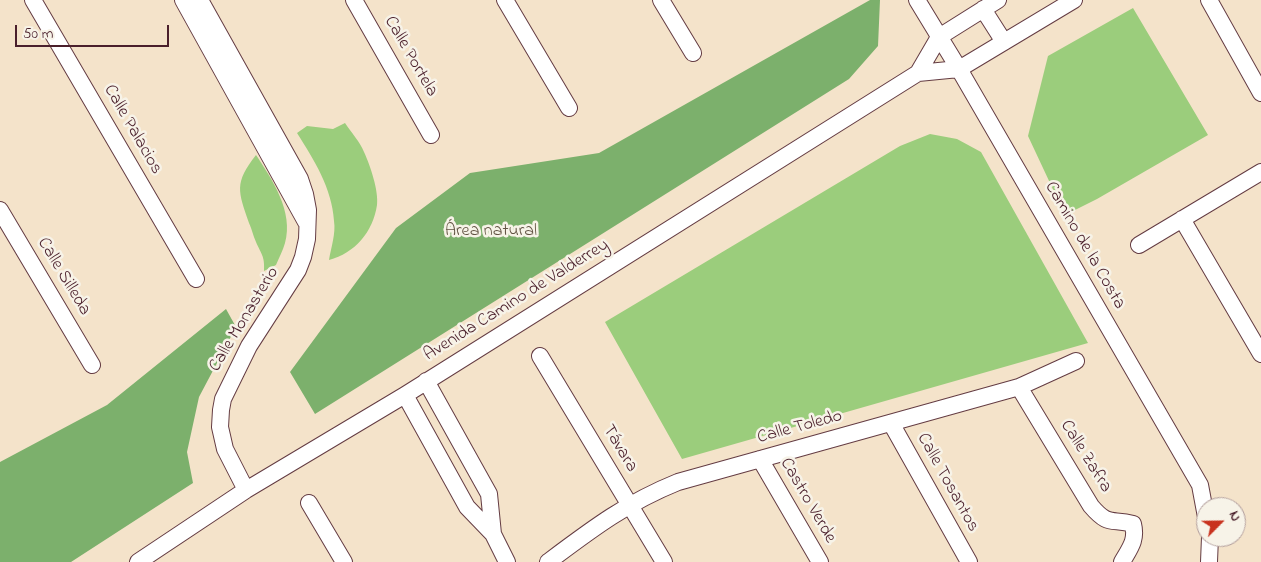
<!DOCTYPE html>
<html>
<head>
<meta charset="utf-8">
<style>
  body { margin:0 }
  #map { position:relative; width:1261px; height:562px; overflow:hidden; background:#f4e3ca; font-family:"Indie Flower",sans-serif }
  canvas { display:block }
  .north { position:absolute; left:1196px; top:497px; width:50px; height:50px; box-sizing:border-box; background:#f7f3e8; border:1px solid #b29e9c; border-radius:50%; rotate:67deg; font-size:14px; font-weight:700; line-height:20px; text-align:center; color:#4a1f2b }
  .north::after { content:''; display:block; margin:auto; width:18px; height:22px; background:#c8321e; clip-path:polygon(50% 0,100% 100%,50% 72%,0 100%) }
  .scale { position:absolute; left:15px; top:25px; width:154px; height:22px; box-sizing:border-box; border:2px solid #4a1f2b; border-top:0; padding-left:6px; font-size:15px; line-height:18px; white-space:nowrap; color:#4a1f2b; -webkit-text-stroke:4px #f7f3e8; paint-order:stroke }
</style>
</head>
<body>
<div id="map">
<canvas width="1261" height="562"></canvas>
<div class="north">N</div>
<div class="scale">50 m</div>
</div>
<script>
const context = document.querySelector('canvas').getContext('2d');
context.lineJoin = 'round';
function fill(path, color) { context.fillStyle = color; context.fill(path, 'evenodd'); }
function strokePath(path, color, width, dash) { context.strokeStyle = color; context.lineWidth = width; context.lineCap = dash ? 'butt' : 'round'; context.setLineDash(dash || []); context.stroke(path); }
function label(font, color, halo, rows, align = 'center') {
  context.font = font + ' "Indie Flower",sans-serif'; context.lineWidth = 5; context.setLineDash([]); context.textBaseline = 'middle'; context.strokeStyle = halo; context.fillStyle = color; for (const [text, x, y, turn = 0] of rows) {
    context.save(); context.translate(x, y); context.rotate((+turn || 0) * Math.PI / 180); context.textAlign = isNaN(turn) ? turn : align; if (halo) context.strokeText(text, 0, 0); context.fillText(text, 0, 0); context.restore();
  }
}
const green = new Path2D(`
  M1133 8 1208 135 1097 199 1065 215 1028 136 1048 56Z
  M345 123C351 132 360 142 364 152 370 165 379 191 377 205 373 232 355 253 329 260 331 248 336 233 334 221 332 188 314 160 297 133L307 126 333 129Z
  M930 134 957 139 981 152 1088 343 682 459 605 322 900 146Z
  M256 155C272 179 294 212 285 243 283 250 279 258 276 265L264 271C265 256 261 254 256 242 253 236 252 229 249 223 238 191 234 183 256 155Z`);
const forest = new Path2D(`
  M870 0H880L878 46 849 79 315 414 290 372 396 228 470 173 599 153Z
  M226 309 236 327 199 397 187 452 193 483 71 562H0V462L107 405Z`);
const minor = new Path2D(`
  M33 0 196 279
  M183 0 306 222
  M200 0 300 179 305 194 308 210 307 239 303 257 298 270 249 346 223 399 221 410 220 427 225 449 246 490
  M354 0 431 135
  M505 0 569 108
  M661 0 693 53
  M917 0 959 69 1200 485 1206 517
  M1209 0 1261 93
  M983 9 1004 42
  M918 73 939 37 998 0
  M0 210 92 365
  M1182 219 1261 354
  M1139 245 1261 172
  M540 356 664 562
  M426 381 489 494 493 534
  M1019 387 1091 506C1109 527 1111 518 1133 524 1137 540 1130 548 1122 562
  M405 395 467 507 493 534 507 562
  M891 423 969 562
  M760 459 820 562
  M309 503 344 562
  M138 562 246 490 405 395 918 73 959 69 1074 0
  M548 562C592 529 626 503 678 482L1019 387 1076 361
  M1209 562 1210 537`);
const streetNames = [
  ["Calle Portela",410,57,60],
  ["Calle Palacios",132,130,60],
  ["Camino de la Costa",1084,246,60],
  ["Calle Silleda",63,277,59],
  ["Avenida Camino de Valderrey",517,301,-32],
  ["Calle Monasterio",245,320,-59],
  ["Calle Toledo",800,428,-15],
  ["Távara",619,449,59],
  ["Calle Zafra",1085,457,58],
  ["Calle Tosantos",947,483,61],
  ["Castro Verde",807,501,60]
];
const parkNames = [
  ["Área natural",491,232]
];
fill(green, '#9bcd7c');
fill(forest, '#7cb06c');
strokePath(minor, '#643c43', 18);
strokePath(minor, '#fff', 16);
label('18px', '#4a1f2b', '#f7f3e8', streetNames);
label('18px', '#625343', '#f7f3e8', parkNames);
</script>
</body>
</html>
